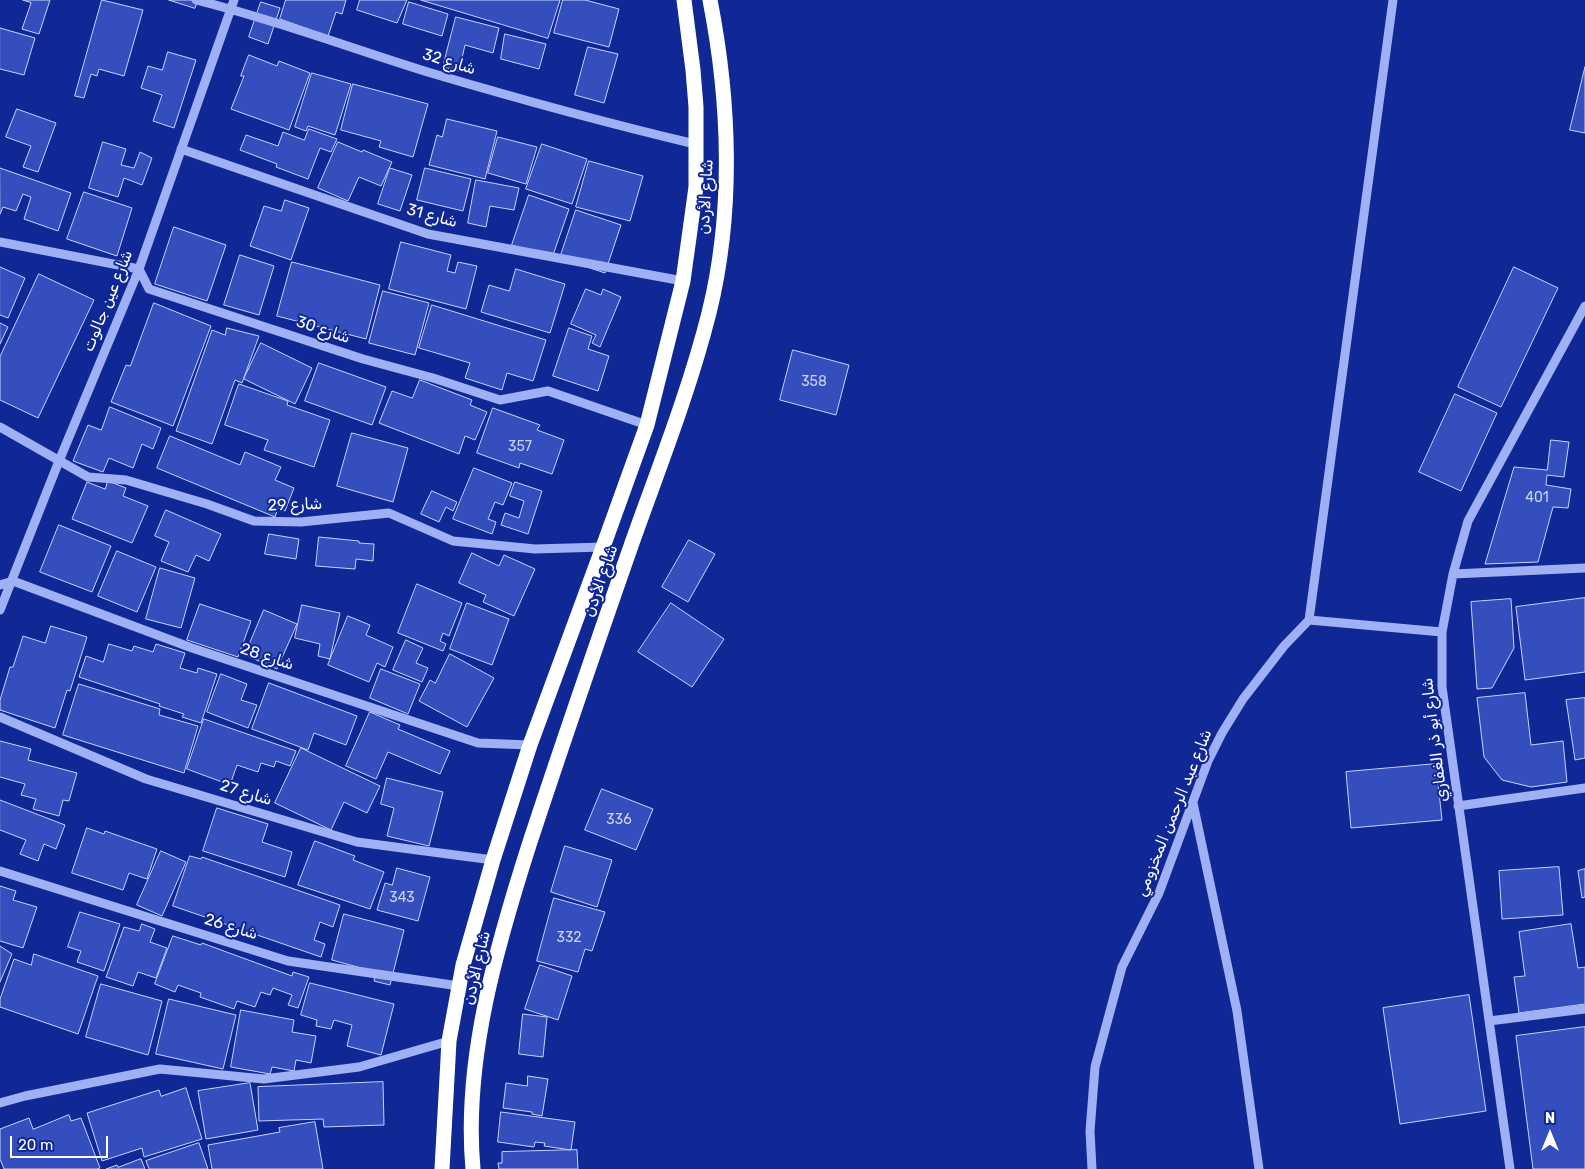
<!DOCTYPE html>
<html>
<head>
<meta charset="utf-8">
<style>
  body { margin:0 }
  #map { position:relative; width:1585px; height:1169px; overflow:hidden; background:#102896; font-family:Rubik,sans-serif }
  canvas { display:block }
  .north { position:absolute; left:1525px; top:1109px; width:50px; height:50px; -webkit-text-stroke:4px #102896; paint-order:stroke; rotate:0deg; font-size:14px; font-weight:700; line-height:20px; text-align:center; color:#fff }
  .north::after { content:''; display:block; margin:auto; width:18px; height:22px; background:#fff; clip-path:polygon(50% 0,100% 100%,50% 72%,0 100%) }
  .scale { position:absolute; left:10px; top:1136px; width:98px; height:22px; box-sizing:border-box; border:2px solid #fff; border-top:0; padding-left:6px; font-size:15px; line-height:18px; white-space:nowrap; color:#fff; -webkit-text-stroke:4px #102896; paint-order:stroke }
</style>
</head>
<body>
<div id="map">
<canvas width="1585" height="1169"></canvas>
<div class="north">N</div>
<div class="scale">20 m</div>
</div>
<script>
const context = document.querySelector('canvas').getContext('2d');
context.lineJoin = 'round';
function fill(path, color) { context.fillStyle = color; context.fill(path, 'evenodd'); }
function strokePath(path, color, width, dash) { context.strokeStyle = color; context.lineWidth = width; context.lineCap = dash ? 'butt' : 'round'; context.setLineDash(dash || []); context.stroke(path); }
function label(font, color, halo, rows, align = 'center') {
  context.font = font + ' Rubik,Cairo,sans-serif'; context.lineWidth = 4; context.setLineDash([]); context.textBaseline = 'middle'; context.strokeStyle = halo; context.fillStyle = color; for (const [text, x, y, turn = 0] of rows) {
    context.save(); context.translate(x, y); context.rotate((+turn || 0) * Math.PI / 180); context.textAlign = isNaN(turn) ? turn : align; if (halo) context.strokeText(text, 0, 0); context.fillText(text, 0, 0); context.restore();
  }
}
const building = new Path2D(`
  M23 0H50L39 34 22 29 31 3Z
  M102 0 143 10 124 76 99 69 97 76 91 74 84 98 75 96Z
  M169 0H198L195 8Z
  M286 0H346L342 14 336 12 328 36 280 19Z
  M360 0H407L397 23 357 10Z
  M421 0H560L548 38Z
  M563 0H585L619 9 609 47 554 33Z
  M261 2 280 8 268 44 249 37Z
  M409 2 448 14 442 36 403 24Z
  M456 17 499 28 493 53 465 45 459 71 443 67Z
  M0 28 35 38 24 75 0 69Z
  M505 34 546 44 539 69 501 59Z
  M588 47 618 54 604 103 575 95Z
  M168 52 196 60 174 128 153 121 162 95 141 88 148 66 162 70Z
  M249 55 277 66 279 61 310 73 289 130 231 109 244 76H241Z
  M1585 67V133L1570 130Z
  M312 73 351 84 335 135 308 126 306 131 295 127Z
  M353 84 428 104 413 157 379 147 381 141 341 130Z
  M17 109 56 123 38 172 23 167 31 146 6 137Z
  M447 119 497 131 485 179 429 165 437 135 442 137Z
  M309 129 337 139 331 152 320 148 308 179 276 167 277 164 240 150 246 135 278 146 283 132 304 140Z
  M498 137 537 147 526 184 488 173Z
  M103 142 126 149 121 165 134 168 140 152 152 158 142 185 124 178 118 197 89 188Z
  M338 142 362 152 363 150 392 162 381 186 359 177 348 201 318 188Z
  M542 144 587 159 572 204 526 189Z
  M589 161 643 176 630 221 576 207Z
  M0 168 71 193 58 231 24 219 31 197 23 194 16 211 3 207 0 214Z
  M390 168 412 175 400 211 378 204Z
  M425 168 471 179 463 211 417 200Z
  M476 180 519 188 514 210 490 206 486 227 468 223Z
  M84 192 132 208 117 256 67 239Z
  M529 195 569 209 552 258 512 245Z
  M285 200 309 208 291 260 250 246 264 206 281 211Z
  M576 210 621 225 605 273 560 258Z
  M174 227 226 245 207 301 155 284Z
  M401 242 451 255 447 271 455 273 458 262 477 266 466 309 389 289Z
  M240 255 274 266 259 315 224 305Z
  M292 262 380 285 366 339 277 316Z
  M0 267 25 278 8 318 0 315Z
  M1514 267 1558 288 1501 407 1458 387Z
  M516 269 565 284 550 333 481 312 489 285 509 291Z
  M39 274 94 300 38 418 0 400V357Z
  M586 289 601 295 603 289 621 297 600 347 592 343 596 335 571 324Z
  M383 291 429 303 415 355 369 343Z
  M154 303 211 326 173 426 111 402 126 365 130 366Z
  M432 305 546 340 533 381 507 373 502 390 465 378 470 363 419 348Z
  M0 323 8 327 0 344Z
  M227 328 259 336 242 383 235 380 212 444 176 431 212 330 225 335Z
  M569 328 592 336 588 349 609 356 598 391 553 376Z
  M261 343 312 368 295 404 244 379Z
  M793 350 849 365 836 415 780 400Z
  M319 363 386 387 372 425 305 401Z
  M420 380 472 400 470 405 487 412 475 440 465 436 459 454 379 423 392 391 412 398Z
  M239 384 288 401 287 405 330 420 314 467 264 450 268 440 225 425Z
  M1455 394 1497 413 1461 491 1419 472Z
  M110 407 161 428 153 449 142 444 133 468 109 458 103 472 73 461 88 425 101 430Z
  M493 408 540 425 537 430 564 440 552 474 520 463 519 468 477 453Z
  M352 433 408 448 393 502 337 486Z
  M170 436 240 465 245 452 281 467 275 480 294 488 285 511 278 508 275 517 157 468Z
  M1551 440 1569 442 1564 477 1547 475 1546 485 1571 489 1568 508 1553 507 1538 562 1485 564 1514 467 1547 470Z
  M474 468 512 483 503 505 495 502 488 519 496 522 492 534 453 519Z
  M108 481 126 488 123 496 148 506 132 543 72 519 87 482 105 489Z
  M515 482 542 491 528 534 501 525 505 513 519 518 524 501 510 496Z
  M432 491 457 502 453 511 446 507 439 522 421 514Z
  M166 510 221 534 209 561 196 555 188 572 161 561 169 542 155 536Z
  M59 525 111 546 92 592 40 572Z
  M269 534 299 539 296 559 265 554Z
  M319 537 359 541V543L374 544 373 561 356 559 355 569 316 566Z
  M689 540 715 554 688 602 662 587Z
  M117 551 156 567 137 612 98 596Z
  M472 553 499 566 504 555 535 569 514 616 483 602 486 595 459 583Z
  M160 568 195 578 181 628 146 619Z
  M417 584 462 603 449 636 443 633 440 641 446 644 443 651 398 633Z
  M1585 598V672L1525 680 1516 607Z
  M1511 599 1514 648 1492 688 1477 689 1471 602Z
  M467 603 509 619 492 665 450 649Z
  M671 603 724 639 692 687 638 652Z
  M200 604 251 621 238 657 187 640Z
  M302 605 340 613 330 659 318 656 320 644 295 638Z
  M264 610 297 624 277 669 245 655Z
  M348 616 370 625 366 635 393 647 385 667 377 663 369 682 328 665Z
  M51 626 87 637 70 691 67 690 55 728 0 710V700L10 667H13L23 636 45 643Z
  M406 640 423 648 416 663 428 668 422 682 393 670Z
  M109 644 132 651 134 646 153 652 156 644 185 653 180 668 197 673 198 668 217 674 201 723 182 717 184 714 159 706 160 704 79 677 86 656 103 662Z
  M450 654 494 678 467 727 419 701 430 680 435 683Z
  M381 669 420 684 408 714 370 698Z
  M221 674 247 684 241 700 257 705 248 728 207 712Z
  M269 683 357 716 346 745 314 733 308 750 252 729Z
  M79 684 160 709 159 715 198 726 184 773 63 735Z
  M1525 693 1531 745 1563 741 1567 782 1531 787 1502 780 1484 757 1477 698Z
  M1585 698V758L1575 760 1566 700Z
  M370 712 400 725 398 729 450 751 440 774 388 752 376 779 346 766Z
  M204 719 296 751 290 766 276 761 274 767 261 763 258 772 237 765 230 785 187 769Z
  M0 741 31 749 28 760 77 773 69 801 63 800 59 816 33 809 36 799 21 795 25 784 0 777Z
  M301 748 380 786 367 813 344 802 331 830 275 803Z
  M1436 764 1442 820 1351 828 1346 772Z
  M387 778 443 792 429 846 387 836 394 808 381 804Z
  M602 789 653 809 636 850 585 830Z
  M0 800 65 825 56 849 44 844 38 861 20 854 26 840 0 830Z
  M217 808 268 824 262 842 292 852 285 877 203 851Z
  M87 828 104 834 105 831 157 849 147 879 129 873 123 890 72 873Z
  M315 841 355 856 353 860 384 872 370 909 298 885Z
  M565 846 612 860 597 907 551 892Z
  M161 851 186 862 162 916 137 905Z
  M190 856 201 859 202 857 340 905 333 927 320 922 314 940 325 944 321 957 173 906Z
  M1559 867 1563 915 1502 919 1499 871Z
  M397 868 430 877 418 921 377 910 385 883 392 885Z
  M1585 869V897L1582 898 1578 871Z
  M0 886 16 891 13 900 37 907 23 948 0 941Z
  M554 898 605 912 592 951 585 949 578 972 537 961Z
  M80 912 120 924 104 971 77 962 81 951 68 947Z
  M344 914 404 930 390 985 374 981 376 972 332 960Z
  M142 924 155 929 150 942 167 948 156 978 138 972 133 986 106 977 124 927 139 931Z
  M1571 924 1578 968 1585 967V1004L1519 1013 1514 977 1525 976 1519 932Z
  M173 936 201 945 202 943 292 976 293 972 309 977 298 1008 288 1005 292 995 273 988 270 995 261 992 255 1007 237 1001 234 1009 200 997 201 993 178 985 175 992 155 984Z
  M0 946 12 954 0 982Z
  M34 954 98 976 78 1034 0 1007V999L14 959 31 965Z
  M540 965 572 976 558 1020 525 1009Z
  M310 983 394 1004 381 1055 347 1046 352 1025 334 1020 331 1029 316 1026 317 1020 301 1015Z
  M101 984 162 1001 148 1055 86 1037Z
  M1469 995 1486 1111 1400 1124 1383 1008Z
  M169 999 236 1015 223 1069 156 1054Z
  M241 1010 294 1020 292 1032 316 1036 311 1063 296 1060 294 1071 272 1067 270 1074 231 1067Z
  M523 1014 547 1017 543 1057 519 1054Z
  M1585 1027V1169H1533L1516 1036Z
  M528 1076 548 1079 542 1116 532 1114V1112L503 1108 506 1083 527 1086Z
  M383 1082 384 1125 324 1127 323 1119 259 1121 258 1087Z
  M250 1083 258 1130 206 1139 198 1091Z
  M186 1088 202 1139 144 1157 142 1148 102 1161 87 1113 159 1090 161 1096Z
  M501 1112 575 1122 571 1150 544 1146 545 1143 535 1142 534 1147 498 1142Z
  M69 1115 71 1121 81 1118 100 1168 97 1169H4L0 1159V1129L29 1118 33 1129Z
  M315 1122 323 1169H212L208 1145 280 1132 279 1128Z
  M199 1143 208 1169H149L146 1161Z
  M577 1150 578 1169H499L498 1163H502V1152Z
  M141 1159 145 1169H106L117 1165 118 1167Z`);
const minor = new Path2D(`
  M196 0C276 20 353 49 431 73 519 99 606 123 695 144
  M181 149 428 234 683 281
  M0 242 139 269 149 289 363 359 433 378 500 400 548 391 647 425
  M0 427 88 477 126 480 207 504 254 521 301 522 389 513 453 541 535 549 603 547
  M1453 574 1585 568
  M0 585 13 581 192 648 448 733 478 743 530 745
  M0 610 59 461 139 269 234 0
  M1309 620 1393 0
  M0 717 146 779 357 842 493 860
  M1193 803 1237 1011 1259 1169
  M1458 806 1585 788
  M0 871 288 961 459 986
  M1489 1021 1585 1009
  M0 1103 25 1096 160 1069 264 1079 359 1067 449 1041
  M1092 1169 1090 1131 1095 1067 1122 967 1159 893 1208 761 1222 733 1243 699 1284 646 1309 620 1442 632
  M1510 1169 1442 687V632L1453 574 1468 521 1585 306`);
const highway = new Path2D(`
  M442 1169 449 1041 463 965 493 860 530 745 603 547 647 425 683 281 696 187V107L693 70 684 0
  M473 1169C463 1060 497 945 530 842 563 742 597 643 632 543 659 467 689 392 709 313 734 212 730 102 710 0`);
const numberNames = [
  ["358",814,382],
  ["357",520,447],
  ["401",1537,498],
  ["336",619,820],
  ["343",402,898],
  ["332",569,938]
];
const streetNames = [
  ["شارع 32",449,62,17],
  ["شارع الأردن",706,197,-87],
  ["شارع 31",432,216,15],
  ["شارع عين جالوت",108,301,-68],
  ["شارع 30",323,330,18],
  ["شارع 29",295,505,-2],
  ["شارع الأردن",601,581,-71],
  ["شارع 28",267,657,18],
  ["شارع أبو ذر الغفاري",1435,740,-97],
  ["شارع 27",246,793,17],
  ["شارع عبد الرحمن المخزومي",1174,813,-68],
  ["شارع 26",231,927,17],
  ["شارع الأردن",477,968,-77]
];
fill(building, '#344ebd');
strokePath(building, '#c8d3fe', 1);
strokePath(minor, '#a0b0f4', 9);
strokePath(highway, '#fff', 15);
label('14px', '#ccd3ee', null, numberNames);
label('16px', '#fff', '#102896', streetNames);
</script>
</body>
</html>
